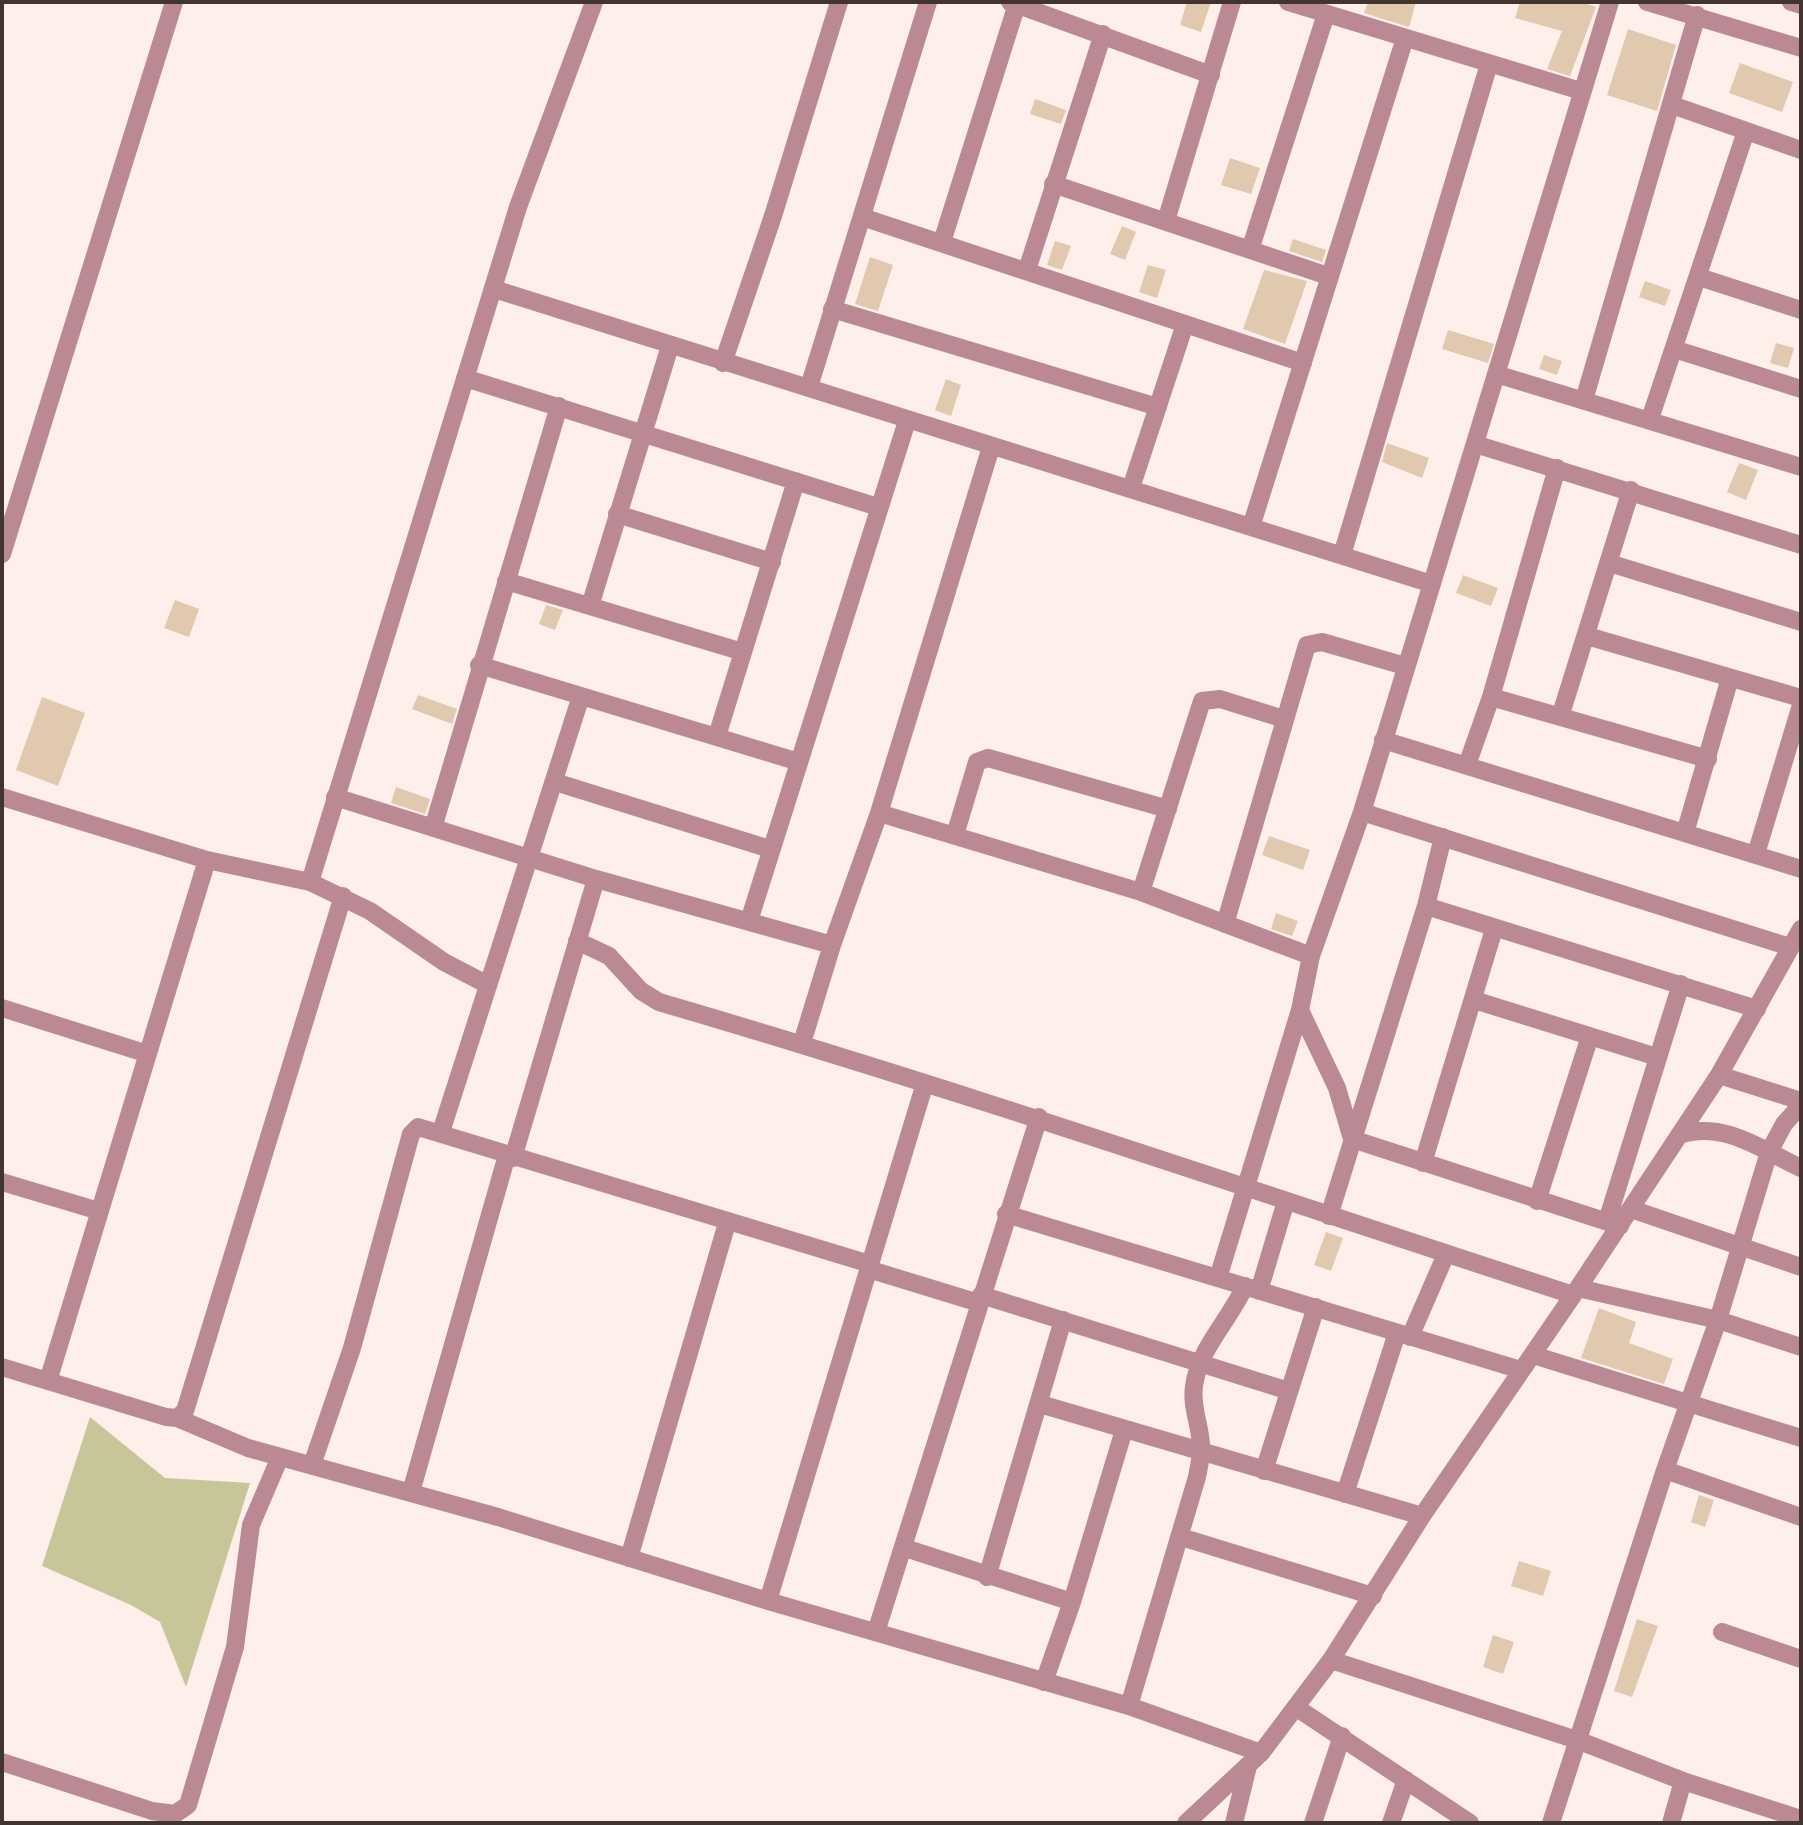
<!DOCTYPE html>
<html>
<head>
<meta charset="utf-8">
<style>
  body { margin:0 }
  #map { position:relative; width:1803px; height:1825px; overflow:hidden; background:#feefeb; font-family:"Archivo Narrow",sans-serif }
  canvas { display:block }
  .frame { position:absolute; inset:0; border:4px solid #42342f; pointer-events:none }
</style>
</head>
<body>
<div id="map">
<canvas width="1803" height="1825"></canvas>
<div class="frame"></div>
</div>
<script>
const context = document.querySelector('canvas').getContext('2d');
context.lineJoin = 'round';
function fill(path, color) { context.fillStyle = color; context.fill(path, 'evenodd'); }
function strokePath(path, color, width, dash) { context.strokeStyle = color; context.lineWidth = width; context.lineCap = dash ? 'butt' : 'round'; context.setLineDash(dash || []); context.stroke(path); }
const green = new Path2D(`
  M90 1417 165 1478 250 1483 186 1687 160 1622 131 1605 42 1566Z`);
const building = new Path2D(`
  M1187 2H1211L1201 32 1180 25Z
  M1368 2H1416L1409 27 1364 13Z
  M1520 2H1582L1596 7 1570 76 1547 69 1562 31 1515 18Z
  M1628 29 1676 45 1657 111 1607 95Z
  M1740 63 1793 82 1782 112 1729 93Z
  M1035 99 1066 110 1061 124 1030 114Z
  M1230 158 1260 168 1251 194 1221 185Z
  M1122 226 1136 232 1125 260 1110 254Z
  M1293 239 1326 250 1322 262 1289 251Z
  M1055 241 1071 246 1062 270 1047 265Z
  M870 257 893 265 878 311 855 304Z
  M1148 265 1166 270 1157 298 1139 292Z
  M1264 270 1307 281 1285 344 1243 329Z
  M1645 281 1671 290 1665 306 1639 297Z
  M1448 330 1494 344 1488 363 1442 349Z
  M1776 343 1794 348 1788 368 1770 363Z
  M1544 355 1562 361 1557 375 1539 369Z
  M946 379 961 385 951 416 935 410Z
  M1387 443 1429 458 1422 478 1382 462Z
  M1739 463 1758 470 1746 500 1727 492Z
  M1463 575 1498 588 1491 606 1456 593Z
  M175 600 199 609 189 637 164 628Z
  M546 605 563 610 555 630 539 624Z
  M418 695 457 709 452 724 412 709Z
  M42 697 85 713 58 786 16 770Z
  M396 787 430 799 425 814 391 803Z
  M1269 836 1310 850 1303 870 1262 855Z
  M1276 913 1298 921 1292 936 1271 929Z
  M1326 1232 1343 1238 1331 1271 1314 1265Z
  M1599 1308 1636 1322 1629 1343 1673 1359 1664 1384 1581 1358Z
  M1699 1495 1714 1500 1705 1527 1691 1522Z
  M1519 1561 1551 1571 1543 1596 1511 1586Z
  M1637 1619 1658 1626 1632 1697 1614 1691Z
  M1493 1635 1514 1642 1503 1674 1483 1667Z`);
const minor = new Path2D(`
  M1010 2 1211 75
  M1288 2 1581 91
  M1647 2 1801 48
  M1791 2 1801 5
  M1672 105 1801 150
  M1053 184 1328 276
  M862 217 1303 363
  M1166 221 1232 2
  M942 242 1017 4
  M1250 250 1326 14
  M1027 270 1103 34
  M1699 277 1801 310
  M494 289 1432 584
  M832 309 1158 407
  M1674 349 1801 389
  M723 363 773 216 839 2
  M1496 374 1801 467
  M465 378 878 507
  M809 387 928 2
  M1584 400 1697 15
  M1650 419 1746 131
  M1475 444 1801 545
  M1131 488 1185 324
  M617 514 772 562
  M1251 527 1405 38
  M2 554 174 2
  M1342 555 1489 64
  M1609 563 1801 622
  M506 581 743 652
  M590 606 670 346
  M1587 636 1801 698
  M479 665 799 762
  M1491 697 1708 759
  M1560 717 1631 490
  M717 736 796 481
  M1383 740 1801 869
  M1467 765 1491 697 1557 468
  M555 782 770 849
  M2 797 207 860 310 882 370 911 444 962 488 985
  M335 797 596 879 832 945
  M1362 812 1790 947
  M879 813 1141 892 1311 956
  M433 828 559 406
  M1685 833 1730 678
  M955 835 977 762 988 758 1168 809
  M1756 854 1801 705
  M310 882 518 207 594 2
  M1141 892 1202 701 1220 699 1284 719
  M1426 906 1757 1009
  M749 921 907 421
  M1225 924 1307 645 1322 642 1405 666
  M577 941 609 956 641 991 659 1002C967 1092 1269 1196 1573 1295
  M1474 1000 1657 1057
  M2 1008 148 1054
  M1300 1010 1337 1088 1352 1139 1620 1226
  M802 1043 832 945 879 813 991 447
  M1719 1075 1801 1101
  M441 1132 581 696
  M1679 1135C1724 1120 1762 1150 1801 1168
  M513 1158 596 879
  M1423 1163 1494 929
  M2 1182 99 1211
  M1537 1201 1590 1036
  M1631 1209 1801 1267
  M1006 1214 1521 1370
  M1329 1216 1426 906 1443 837
  M1607 1221 1681 984
  M868 1269 979 1303
  M1218 1278 1300 1010 1311 956 1362 812 1610 2
  M1578 1288 1718 1320 1801 1347
  M1259 1291 1286 1201
  M981 1295 1289 1391
  M1410 1337 1446 1254
  M1533 1355 1801 1438
  M2 1367 166 1417 177 1418 185 1411 343 896
  M48 1381 207 860
  M1040 1404 1422 1516
  M177 1418 248 1448 498 1517 768 1601 1129 1706 1261 1753
  M312 1465 352 1348 411 1134 418 1127 870 1264
  M1665 1470 1801 1517
  M1264 1471 1316 1307
  M411 1492 507 1155
  M1345 1494 1397 1333
  M1181 1537 1373 1596
  M905 1548 1072 1602
  M629 1558 727 1223
  M987 1577 1063 1320
  M768 1601 925 1083
  M876 1632 1039 1117
  M1722 1632 1801 1659
  M1331 1660 1577 1740 1683 1781 1801 1819
  M1044 1682 1072 1602 1124 1430
  M1129 1706 1197 1477C1199 1466 1202 1455 1201 1445 1200 1424 1191 1407 1194 1386 1199 1348 1229 1321 1245 1286
  M1297 1708 1470 1823
  M2 1762 152 1811 175 1814 188 1805 235 1647 251 1525 280 1457
  M1186 1823 1261 1753 1331 1660 1422 1516 1578 1288 1719 1075 1801 929
  M1234 1823 1248 1766
  M1313 1823 1342 1736
  M1391 1823 1406 1780
  M1551 1823 1665 1470 1718 1320 1769 1152 1784 1124 1801 1105
  M1671 1823 1683 1781`);
fill(green, '#c8c599');
fill(building, '#e0c9af');
strokePath(minor, '#ba8993', 18);
</script>
</body>
</html>
